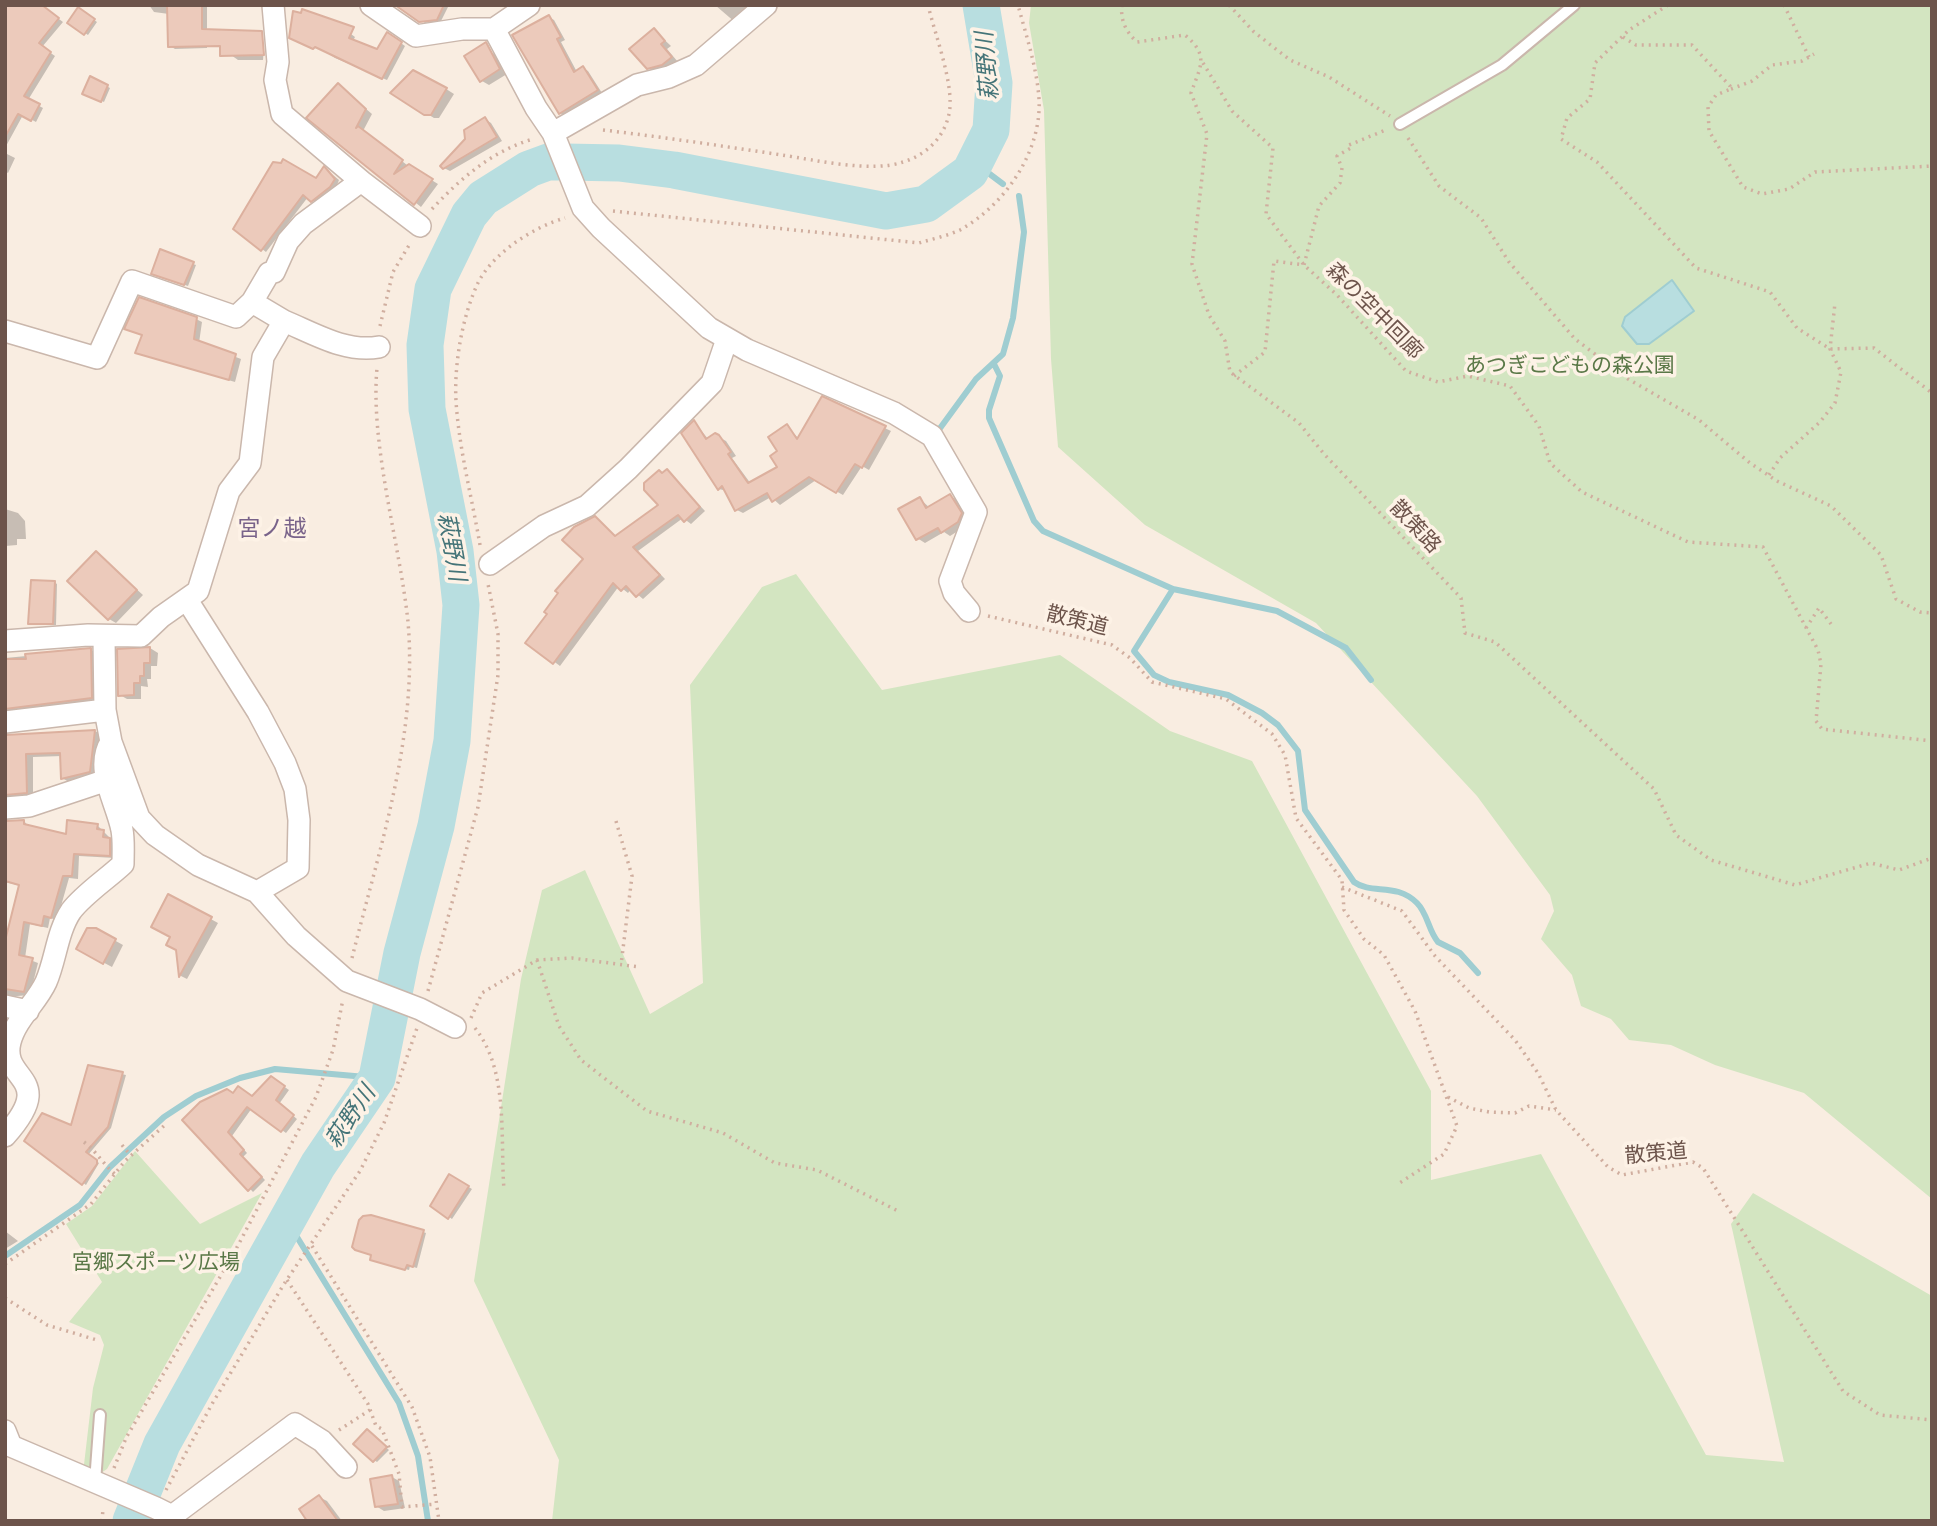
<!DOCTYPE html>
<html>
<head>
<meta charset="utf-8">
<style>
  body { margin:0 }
  #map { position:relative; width:1937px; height:1526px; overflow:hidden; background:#f9ede1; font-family:"PT Sans",sans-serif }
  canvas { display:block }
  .frame { position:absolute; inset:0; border:7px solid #6d544b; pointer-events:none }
</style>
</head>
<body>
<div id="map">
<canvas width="1937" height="1526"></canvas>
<div class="frame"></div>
</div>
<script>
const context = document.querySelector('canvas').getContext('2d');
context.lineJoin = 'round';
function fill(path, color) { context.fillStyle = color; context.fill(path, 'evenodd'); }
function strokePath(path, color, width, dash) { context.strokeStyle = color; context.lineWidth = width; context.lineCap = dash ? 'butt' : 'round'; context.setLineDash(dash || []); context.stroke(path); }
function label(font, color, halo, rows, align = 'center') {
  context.font = font + ' "PT Sans","Noto Sans JP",sans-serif'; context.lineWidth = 7; context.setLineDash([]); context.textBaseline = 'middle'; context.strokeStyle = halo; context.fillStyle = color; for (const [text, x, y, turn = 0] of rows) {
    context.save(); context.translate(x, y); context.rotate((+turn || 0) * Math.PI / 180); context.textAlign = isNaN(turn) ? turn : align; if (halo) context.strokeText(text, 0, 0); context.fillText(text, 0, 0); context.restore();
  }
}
const green = new Path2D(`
  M1031 5H1932V1199L1804 1093 1715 1065 1671 1045 1629 1040 1611 1019 1581 1006 1572 975 1541 939 1554 911 1550 895 1477 796 1316 623 1145 525 1058 447 1051 359 1044 110 1029 23Z
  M796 574 882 690 1060 655 1170 731 1252 761 1431 1091V1180L1541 1154 1706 1455 1784 1462 1731 1224 1753 1193 1932 1296V1521H552L559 1460 474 1281 521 979 542 890 585 870 650 1014 703 983 690 685 762 587Z
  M135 1151 200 1224 262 1193 107 1469 95 1477 83 1473 93 1388 104 1345 100 1335 69 1322 102 1282 66 1224 92 1206Z`);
const water = new Path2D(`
  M1672 280 1694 311 1649 344H1637L1622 326 1625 317Z`);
const shadow = new Path2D(`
  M5 5H40L63 22 42 47 55 56 28 100 43 108 36 122 23 115 5 148Z
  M149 5H207V48L175 49 170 46 169 14 154 12Z
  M398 5H449L441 21 425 23Z
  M715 5H757L736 23Z
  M79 9 97 22 88 35 69 22Z
  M549 17 554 20 565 40 561 42 577 72 583 68 588 71 602 93 565 116 560 113Z
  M654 30 671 46 667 49 678 62 656 72 648 68Z
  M297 33 351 34 355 37 353 41 378 52 388 34 405 46 387 80 335 58Z
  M261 46 264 48 263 60H238L231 55Z
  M488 50 496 55 507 74 489 85 482 81Z
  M91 78 110 88 104 102 84 93Z
  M432 80 454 94 439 118H434L393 93Z
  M338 85 372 114 363 131 407 165 438 184 421 207 309 117Z
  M485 119 491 123 502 141 450 171 444 168Z
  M5 153 15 158 8 173 5 171Z
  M328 171 339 180 335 190 317 203 308 197 266 252 235 228Z
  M193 264 196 265 188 286 156 275Z
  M196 319 202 322 199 343 241 359 235 382 143 355 144 335 127 329Z
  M823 399 891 431 869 470 862 466 843 495 816 480 780 505 771 497 743 513 737 510 727 491 719 489 683 434 694 422 709 440 715 435 726 441 736 456 732 458 751 484 779 467 780 451 787 426 799 439Z
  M667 471 705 511 691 524 683 518 638 551 665 579 643 599 631 589 628 593 619 586 560 666 528 642 585 559 595 518 617 537 661 506 663 474Z
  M950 496 958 500 968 520 966 526 950 536 944 532 925 543 917 538 920 499 930 508Z
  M5 509 18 513 25 521 26 539H17V545L5 546Z
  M96 553 143 595 116 623 109 619Z
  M54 582 57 584 56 625H33L30 623Z
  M150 648 158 653 157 666H151V679H147L148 687 141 686V699H127L120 695 119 650Z
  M91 650 97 654 98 702 5 714V658Z
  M95 731 102 735 96 775 69 782 62 778V756L33 757V796L5 801V735Z
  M24 821 29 827 67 837 97 825 115 843V858L79 856 78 879 69 878 57 920 50 918 48 928 30 924 25 958 38 963 30 995 5 997V936H8L21 886 5 882V822Z
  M169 896 218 923 187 979 181 976Z
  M96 930 123 945 112 967 78 949Z
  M89 1067 126 1075 111 1128 88 1155 99 1163 86 1185 26 1140 72 1128Z
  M276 1081 289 1090 279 1104 297 1119 286 1133 252 1108 232 1136 247 1153 243 1157 265 1180 253 1192 184 1120 234 1095 253 1098Z
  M450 1176 472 1189 452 1219 432 1205Z
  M5 1231 18 1241 5 1249Z
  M423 1232 426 1233 417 1268 410 1266 409 1270 375 1261 373 1255Z
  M370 1433 389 1450 377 1462 374 1460Z
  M392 1477 399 1481 405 1508 384 1511 376 1506Z
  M319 1497 327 1501 342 1521H310Z`);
const stream = new Path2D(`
  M975 163 1003 184
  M994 364 1000 376 989 410V418L1034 521 1043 531 1173 589 1277 611 1346 648 1371 680
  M938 431 976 379 1003 354 1013 318 1024 232 1019 196
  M1173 589 1134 651 1154 675 1169 682 1228 695 1262 713 1278 725 1298 751 1305 810 1354 882C1372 895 1396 882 1417 903 1428 914 1428 930 1438 942L1460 953 1478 973
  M285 1228 297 1237 399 1403 418 1456 428 1521
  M5 1256 80 1205 110 1167 164 1117 196 1096 240 1078 275 1069 377 1078`);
const river = new Path2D(`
  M131 1521 162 1444 318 1165 377 1078 402 953 436 826 452 741 461 605 455 551 427 409 425 345 433 289 469 215 483 198 529 169 548 162H565L619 163 674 170 886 211 926 204 970 172 991 130 994 83 981 5`);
const building = new Path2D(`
  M5 5H42L59 18 39 43 51 52 24 96 40 104 31 121 18 114 5 137Z
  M167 5H202V29L262 31 264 55 220 56V46L168 47Z
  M395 5H444L437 20 419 22Z
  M78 7 95 19 84 35 67 23Z
  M302 9 354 27 349 38 377 49 387 32 402 42 382 79 315 47 313 49 289 38 293 11 301 13Z
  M549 15 561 37 557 39 574 72 583 66 598 90 559 114 512 35Z
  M654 28 665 41 661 44 672 57 662 65 647 69 629 49Z
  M486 42 500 69 480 82 464 56Z
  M413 70 447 88 431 115H424L390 93Z
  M90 76 108 85 101 102 82 94Z
  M338 83 366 109 356 128 358 126 403 160 394 174 409 164 433 179 414 205 306 118Z
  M485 117 497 137 443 169 440 166 465 139 464 130Z
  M283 159 316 178 324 166 335 179 330 187 311 202 303 195 261 251 233 229 273 162 281 163Z
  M160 249 194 262 184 285 151 274Z
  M139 297 197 317 194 339 236 354 229 380 135 353 142 335 124 329Z
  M822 396 886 426 862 468 855 464 836 493 809 477 772 502 767 493 735 511 722 486 718 490 681 433 694 420 706 439 715 433 719 435 731 452 728 454 748 483 777 467 770 456 777 451 768 437 787 424 797 439Z
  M667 469 700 507 684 522 678 515 633 547 660 575 636 597 626 586 621 591 613 583 553 664 525 643 547 614 544 612 558 593 555 591 583 559 562 540 574 527 595 516 615 536 658 505 644 490V483L659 470 662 473Z
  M950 494 962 513 958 522 941 533 938 528 916 540 898 509 920 497 926 508Z
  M96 551 137 590 108 620 67 581Z
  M31 580 55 581 53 624H28Z
  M150 647V663H144V676H140V683H134V695L118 696 117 649Z
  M91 648 92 698 5 709V659H26L25 654Z
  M95 730 90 772 61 779 60 753 26 754 27 793 5 795V735Z
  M24 820V824L66 834 67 820 98 824 97 829 104 830 103 837 110 838V856L74 854 72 876H63L51 918 44 916 42 926 24 922 19 955 33 958 24 992 5 989V941L19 885 5 881V825L6 821Z
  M168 894 212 917 179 977 176 950 166 945 170 937 151 927Z
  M87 928H96L116 939 103 964 76 949Z
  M88 1065 123 1072 108 1127 86 1152 97 1160V1164L82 1185 24 1141 42 1113 71 1125Z
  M271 1076 285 1086 276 1100 294 1115 281 1132 247 1107 228 1132 244 1150 240 1154 262 1177 248 1191 182 1120 200 1102 227 1089 233 1093 238 1086 252 1096Z
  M449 1174 469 1186 448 1219 430 1206Z
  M371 1215 424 1230 413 1267 407 1265 405 1270 370 1260 371 1255 355 1250 352 1247 359 1220 363 1216Z
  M367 1429 387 1447 373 1462 353 1444Z
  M392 1475 398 1504 375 1507 370 1479Z
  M319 1495 338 1521H307L299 1509Z`);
const path = new Path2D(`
  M1122 5C1120 20 1126 32 1137 42L1185 35C1210 56 1200 67 1191 93L1207 134 1192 264 1209 315 1225 341 1230 372 1299 423 1324 454 1461 598 1465 633 1495 642 1654 789 1676 835 1711 860 1795 885 1871 863 1899 870 1932 858
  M1229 5 1254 32 1290 60 1329 77 1390 116
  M1668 5 1629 30 1595 63 1590 99 1567 118 1561 139 1597 162 1696 268 1770 292 1797 328 1830 349 1874 348 1932 393
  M1784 5 1809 57
  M1623 37 1636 45H1692L1730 86 1731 89 1716 95 1708 107 1709 131 1743 187 1762 194 1789 189 1815 172 1932 166
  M1203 63 1232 111 1273 148 1266 214 1304 265 1337 295 1406 371 1438 382 1468 376 1510 386 1539 426 1550 463 1582 492 1688 542 1763 547 1818 650 1821 664 1816 721 1822 729 1932 741
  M1731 89 1752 81 1772 65 1802 61 1814 54
  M603 130C663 137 722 146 782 155 815 160 872 173 903 162 926 155 944 138 949 114 955 86 935 35 928 5
  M1408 138 1439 186 1481 218 1509 262 1575 339 1628 379 1699 420 1750 463 1777 481 1831 506 1881 555 1896 599 1920 612 1932 613
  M432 209C461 178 492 151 533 139
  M613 211 919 243C932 239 947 236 960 230 1005 205 1042 151 1039 99 1037 68 1026 35 1018 5
  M380 326 393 272 411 242
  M1234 376 1265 352 1274 261 1304 265 1319 206 1340 183 1342 168 1337 156 1351 148 1349 145 1388 129
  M1769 475 1780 458 1820 422 1835 403 1841 372 1830 349 1835 303
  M480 545C472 498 459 449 456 401 454 365 462 318 477 285 491 254 533 227 565 218
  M988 616 1112 645 1130 658 1152 682 1226 699 1272 734 1285 755 1296 818 1342 880 1344 910 1364 939 1384 955 1415 1011 1457 1126 1444 1154 1398 1184
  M1806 628 1819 608 1831 624
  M616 821 632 876 621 965
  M1342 887 1402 911 1435 956 1515 1040 1538 1073 1556 1110 1608 1167 1622 1175 1693 1162 1703 1168 1843 1391 1880 1415 1932 1420
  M352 958C379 849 418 736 408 622 400 544 370 446 377 368
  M537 960 559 1026 581 1060 647 1111 723 1133 775 1163 817 1170 898 1211
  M428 991 478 807 498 675V634L488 584
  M471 1018 482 993 537 960 572 958 639 967
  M475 1028C509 1071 500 1137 504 1190
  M1448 1097 1469 1108 1489 1112 1515 1113 1529 1106 1556 1110
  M84 1142C97 1152 103 1164 115 1174
  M122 1145 131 1156
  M312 1246 412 1407 430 1457 439 1521
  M5 1264 91 1204 125 1161 166 1124
  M287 1280 368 1404 376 1426 382 1429 399 1474 402 1507 436 1504
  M5 1298 47 1325 97 1340
  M339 1430 370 1410
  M114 1468 126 1438 234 1253 316 1097 333 1050 343 999
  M166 1490 212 1404 284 1284 360 1171 384 1123 417 1028
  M102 1521 103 1509`);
const service = new Path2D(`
  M1400 124 1502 65 1574 5
  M95 1482 100 1415`);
const minor = new Path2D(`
  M371 5 416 36 462 29H494L536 108 553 133 583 208 601 228 709 328 747 350 894 413 932 436 976 512 950 581 954 593 969 611
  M494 29 529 5
  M553 133 637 85 669 77 696 65 766 5
  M361 181 420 226
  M284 321C315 334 346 353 379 347
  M5 331 97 358 132 281 236 317 252 302 269 273 274 272 288 241 303 224 361 181 282 114 275 80 278 62 273 5
  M490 564 544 526 587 506 628 469 712 383 727 339
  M187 600 258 712 285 763 295 789 299 820 298 868 257 892
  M5 641 88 635 141 636 161 617 198 591 229 491 250 463 263 357 284 321 252 302
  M5 722 105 710
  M111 742 139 818 155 835 198 865 257 892 296 936 347 981 420 1009 455 1027
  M5 808 29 806 107 780
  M5 1006 28 1011
  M5 1136C59 1076 0 1082 10 1042 16 1019 37 1002 46 982 56 959 57 932 71 911 84 894 107 879 123 864 123 853 124 841 122 830 117 803 94 768 111 742L105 710 104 638
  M5 1431 11 1446 156 1508 172 1516 170 1521
  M172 1516 295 1424 322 1441 346 1467`);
const streetNames = [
  ["森の空中回廊",1374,311,45],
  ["散策路",1415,527,47],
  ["散策道",1077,621,14],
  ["散策道",1656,1154,-5]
];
const parkNames = [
  ["あつぎこどもの森公園",1570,366],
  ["宮郷スポーツ広場",156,1263]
];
const waterNames = [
  ["萩野川",988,66,-95],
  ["萩野川",451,547,80],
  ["萩野川",351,1117,-56]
];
const neighbourhoodNames = [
  ["宮ノ越",272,529]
];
fill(green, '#d3e5c1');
fill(water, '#b8dee0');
strokePath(water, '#9fcdd1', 2);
fill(shadow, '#0003');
strokePath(stream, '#9fcdd1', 6);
strokePath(river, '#b8dee0', 37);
fill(building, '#eccabb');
strokePath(building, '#dcb09e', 2);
strokePath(service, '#cab7ac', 14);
strokePath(minor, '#cab7ac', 24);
strokePath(path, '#d0ae9f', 3.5, [2, 5]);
strokePath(service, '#fff', 10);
strokePath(minor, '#fff', 21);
label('21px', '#6d544b', '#fdf2e6', streetNames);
label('21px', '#5a7847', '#fdf2e6', parkNames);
label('italic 23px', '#447478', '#fdf2e6', waterNames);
label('23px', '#79638a', '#fdf2e6', neighbourhoodNames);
</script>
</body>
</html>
